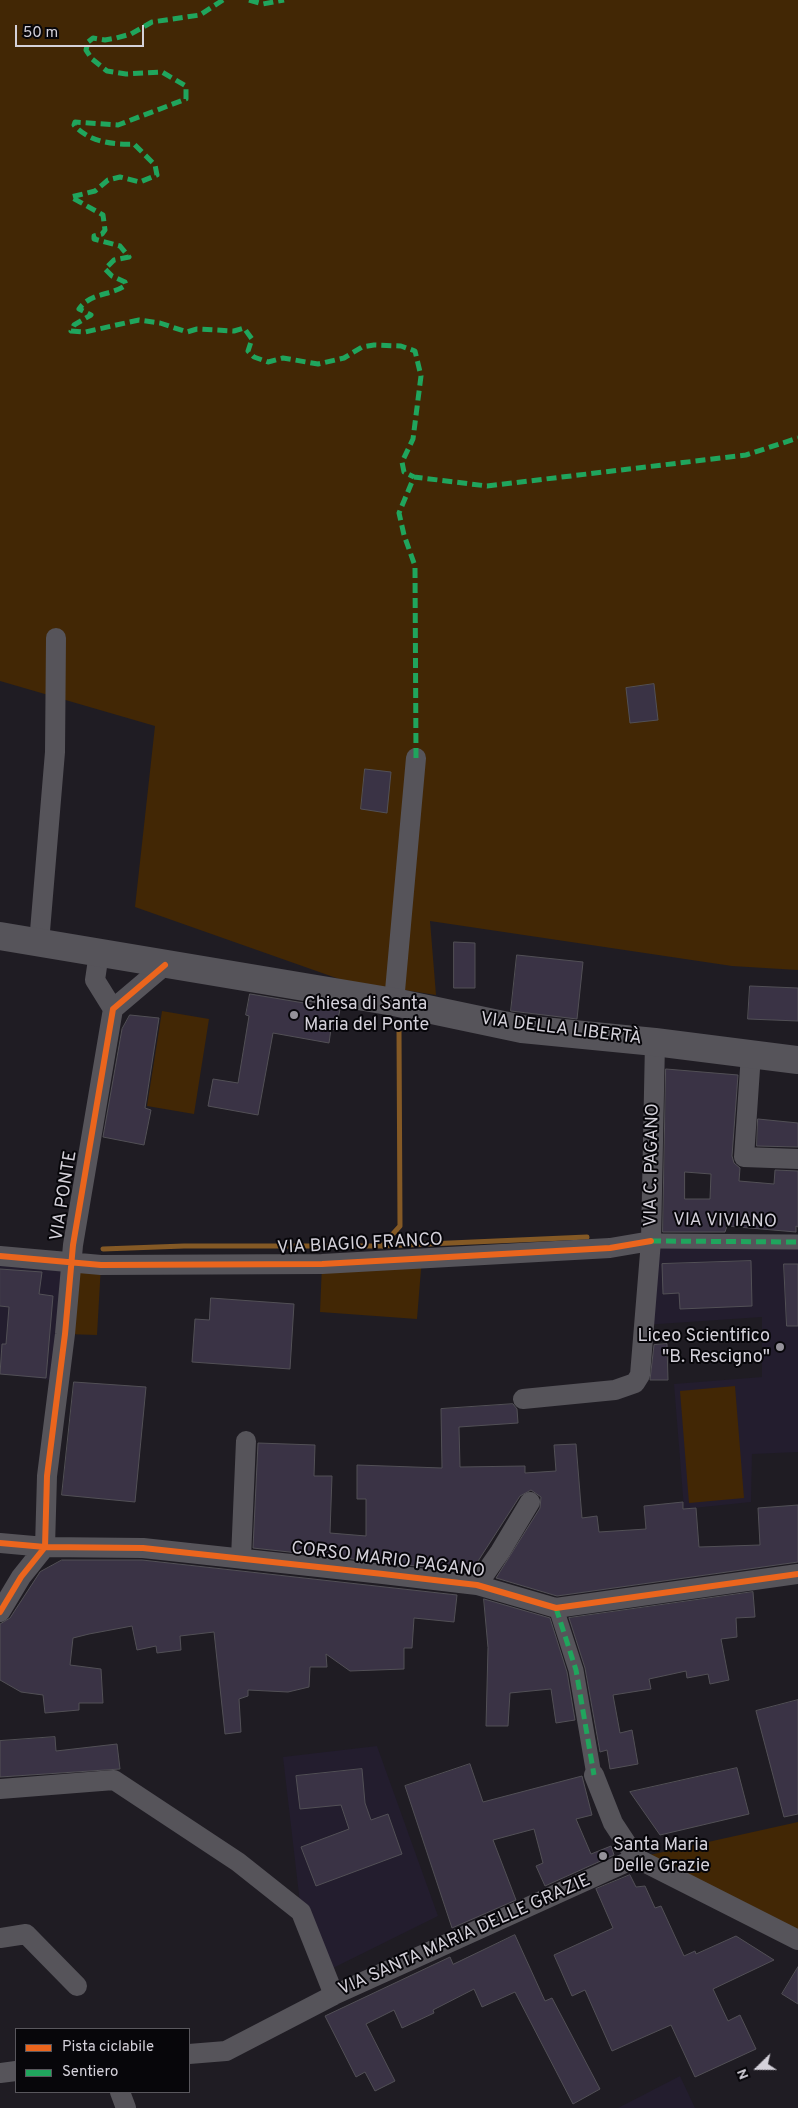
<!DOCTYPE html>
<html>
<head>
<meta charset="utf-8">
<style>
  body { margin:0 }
  #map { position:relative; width:798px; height:2108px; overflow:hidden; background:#1f1c23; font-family:Overpass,sans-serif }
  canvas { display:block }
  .legend { position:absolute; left:15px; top:2028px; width:175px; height:65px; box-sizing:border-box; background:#07060a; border:1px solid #59575d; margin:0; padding:6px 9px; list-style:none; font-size:15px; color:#d4d1da }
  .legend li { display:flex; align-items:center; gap:10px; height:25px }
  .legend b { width:25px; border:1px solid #59575d }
  .north { position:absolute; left:733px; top:2043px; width:50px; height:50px; -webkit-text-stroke:4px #07060a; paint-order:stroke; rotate:248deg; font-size:14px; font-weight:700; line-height:20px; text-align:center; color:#d4d1da }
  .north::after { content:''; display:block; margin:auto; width:18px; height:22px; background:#d4d1da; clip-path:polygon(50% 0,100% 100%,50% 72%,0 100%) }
  .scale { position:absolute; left:15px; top:25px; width:129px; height:22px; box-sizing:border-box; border:2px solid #d4d1da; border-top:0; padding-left:6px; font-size:15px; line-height:18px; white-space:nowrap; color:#d4d1da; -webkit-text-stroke:4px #07060a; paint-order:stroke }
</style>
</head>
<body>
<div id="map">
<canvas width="798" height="2108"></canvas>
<ul class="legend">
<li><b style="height:6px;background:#eb651d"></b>Pista ciclabile</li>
<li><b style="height:6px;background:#20a55d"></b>Sentiero</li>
</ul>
<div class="north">N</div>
<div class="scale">50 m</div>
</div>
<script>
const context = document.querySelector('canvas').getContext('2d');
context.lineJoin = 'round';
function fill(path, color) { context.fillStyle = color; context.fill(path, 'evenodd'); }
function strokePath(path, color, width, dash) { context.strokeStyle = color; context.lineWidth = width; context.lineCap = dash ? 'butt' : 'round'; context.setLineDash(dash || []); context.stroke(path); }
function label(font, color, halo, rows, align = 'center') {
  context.font = font + ' Overpass,sans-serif'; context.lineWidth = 4; context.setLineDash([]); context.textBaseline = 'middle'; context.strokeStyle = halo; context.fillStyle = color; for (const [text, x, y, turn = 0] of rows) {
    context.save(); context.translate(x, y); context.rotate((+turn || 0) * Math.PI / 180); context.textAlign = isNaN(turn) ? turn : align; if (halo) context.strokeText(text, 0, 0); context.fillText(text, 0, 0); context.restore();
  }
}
const built = new Path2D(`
  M651 1241 798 1242V1452L752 1454 751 1502 684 1509 674 1384 762 1377V1317L644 1325Z
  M0 1256 71 1261 59 1381 0 1374Z
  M377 1746 438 1916 325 1972 301 1912 283 1757Z
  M680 2076 695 2108H618Z`);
const green = new Path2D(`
  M0 0H798V970L732 966 430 921 436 995 342 980 135 907 155 726 0 681Z
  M162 1011 209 1019 194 1114 147 1106Z
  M422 1257 417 1319 320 1312 322 1264Z
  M71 1261 101 1265 97 1335 65 1334Z
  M735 1386 744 1498 689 1503 680 1391Z
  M798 1822V1940L636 1858Z`);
const stream = new Path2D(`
  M382 1246 400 1226 399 1029
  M103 1249 184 1246H382L587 1237`);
const building = new Path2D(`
  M654 684 658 720 630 723 626 688Z
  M365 769 391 772 387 813 361 809Z
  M454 942 475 943V988H454Z
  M517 955 583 962 577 1019 511 1011Z
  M750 986 798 988V1021L748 1019Z
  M250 994 340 1009 336 1030 331 1029 329 1043 273 1033 258 1115 208 1106 213 1079 238 1083 249 1016 246 1015Z
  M130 1015 159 1018 145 1108 151 1110 144 1145 103 1137 122 1029Z
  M666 1069 738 1075 732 1156 734 1163 740 1168 739 1181 774 1184 775 1170 798 1171V1227L796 1226V1232L727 1226 725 1232H663ZM685 1172 711 1174 710 1199H685Z
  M758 1119 798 1123V1147L757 1146Z
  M751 1261 752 1306 680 1309 679 1293 663 1294 662 1264Z
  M784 1264H798V1326H787Z
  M0 1269 42 1272 39 1294 53 1296 46 1378 0 1374 2 1344H6L9 1307 0 1306Z
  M211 1298 294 1304 290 1369 192 1362 195 1319 209 1320Z
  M667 1344 668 1380H650L654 1345Z
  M74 1382 146 1387 135 1502 62 1495Z
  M513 1404 517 1409 518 1423 459 1427 460 1467 525 1466V1473L556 1471 554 1445 576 1444 582 1518 597 1516 599 1532 646 1529 644 1506 683 1502V1509L696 1508 699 1547 760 1545 758 1508 798 1505V1562L557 1596 496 1578 540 1508 541 1497 531 1490 520 1496 471 1572 253 1548 258 1443 315 1445 314 1476H332L330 1533 366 1536V1499H357V1465L442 1468 441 1409Z
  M62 1560H142L457 1595 454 1622 414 1618 412 1648H404V1669L350 1671 326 1654 327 1667H310L309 1687 288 1692 248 1690V1696L239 1699 241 1732 225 1734 214 1632 180 1636 181 1650 157 1653 156 1646 137 1650 132 1626 89 1634 73 1638 70 1665 101 1669 103 1703H79V1710L45 1713 43 1695 21 1692 0 1680V1624L10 1618 40 1572Z
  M753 1592 755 1617 736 1618 737 1637 721 1639 729 1680 710 1684 708 1674 687 1678 686 1671 649 1679 651 1689 613 1695 620 1733 632 1730 638 1764 610 1769 607 1750 600 1752 585 1668 569 1618Z
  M484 1599 550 1618 567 1672 575 1720 556 1723 551 1689 510 1693 508 1726H486L488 1648Z
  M798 1700V1814L784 1817 756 1711Z
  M55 1737 56 1751 117 1744 120 1769 0 1777V1741Z
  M470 1764 483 1802 582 1776 592 1815 576 1819 591 1854 611 1846 614 1855 545 1886 536 1866 543 1863 534 1829 493 1840 516 1900 452 1928 405 1786Z
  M737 1768 749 1814 660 1835 630 1792Z
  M362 1769 365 1803 371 1820 388 1814 402 1854 316 1886 301 1847 349 1829 341 1805 300 1809 296 1776Z
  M630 1875 636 1887 645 1886 655 1908 661 1906 684 1956 695 1951 696 1954 736 1936 774 1960 713 1989 728 2021 740 2015 756 2049 695 2077 671 2025 612 2051 585 1990 572 1996 554 1955 613 1928 596 1889Z
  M515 1935 545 2001 552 1998 600 2089 573 2104 515 1992 482 2007 474 1989 433 2010 434 2013 402 2028 394 2010 366 2024 395 2081 375 2091 365 2072 356 2077 325 2016 450 1957 453 1964Z
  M798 1967V2004L782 1994Z`);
const pedestrian = new Path2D(`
  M651 1241 798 1242
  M556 1608 576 1670 594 1775`);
const minor = new Path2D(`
  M39 943 55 752 56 638
  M99 953 95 980 113 1009
  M394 1002 416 758
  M751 1054 744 1157 798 1159
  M0 1256 101 1265 322 1264 610 1248 651 1241
  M523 1399 615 1390 635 1383 640 1375 651 1241 655 1042
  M0 1543 45 1547 143 1548 383 1574 477 1585 556 1608 798 1574
  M241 1558 246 1441
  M477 1585 500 1552 530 1502
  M0 1612 21 1577 45 1547 47 1476 65 1334 73 1245 113 1009 165 965
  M594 1775 613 1823 636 1858 798 1940
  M0 1789 114 1780 238 1862 301 1912 334 1995
  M0 1938 26 1934 77 1986
  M189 2054 226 2051 334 1995 636 1858
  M0 2073 16 2071
  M120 2092 126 2108`);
const secondary = new Path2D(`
  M0 936 394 1002 522 1029 655 1042 798 1060`);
const quiet = new Path2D(`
  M223 0 200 15 152 22 131 34 116 38 105 40 93 38 88 42 86 50 92 59 107 71 126 74 162 72 186 86V99L118 125 75 122 74 125C89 142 113 145 134 144L155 165 157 175 140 182 120 177 108 180 95 191 71 197 103 215 105 230 102 234 94 236V239L120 246 129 257 114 260 105 269 112 276 125 282 126 285C111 296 91 292 79 309L91 315 74 325 71 331 85 332 139 320 160 323 187 332 197 329 234 331 244 328 252 339 248 351 254 357 268 362 283 358 318 364 344 358 362 347 374 345 401 346 415 351 421 376 413 439 402 462 404 472 414 477
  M249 0 263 4 284 0
  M416 758 415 566 404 535 399 513 414 477 487 486 746 455 798 438
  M651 1241 798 1242
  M556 1608 576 1670 594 1775`);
const cycleway = new Path2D(`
  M0 1256 101 1265 322 1264 610 1248 651 1241
  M0 1543 45 1547 143 1548 383 1574 477 1585 556 1608 798 1574
  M0 1612 21 1577 45 1547 47 1476 65 1334 73 1245 113 1009 165 965`);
const markers = [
  [294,1015,5,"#95929a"],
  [780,1347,5,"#95929a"],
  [603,1856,5,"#95929a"]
];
const poiNames = [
  ["Chiesa di Santa",304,1005],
  ["Maria del Ponte",304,1026],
  ["Liceo Scientifico",770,1337,"right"],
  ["\"B. Rescigno\"",770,1358,"right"],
  ["Santa Maria",613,1846],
  ["Delle Grazie",613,1867]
];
const streetNames = [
  ["VIA DELLA LIBERTÀ",561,1030,7],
  ["VIA C. PAGANO",653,1165,-89],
  ["VIA PONTE",65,1196,-81],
  ["VIA VIVIANO",725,1222,1],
  ["VIA BIAGIO FRANCO",360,1245,-3],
  ["CORSO MARIO PAGANO",388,1561,7],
  ["VIA SANTA MARIA DELLE GRAZIE",465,1936,-24]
];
fill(built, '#231d2e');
fill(green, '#422705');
strokePath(stream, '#845925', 5);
fill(building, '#3a3345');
strokePath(building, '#525056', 1);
strokePath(pedestrian, '#56545a', 15);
strokePath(minor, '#56545a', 20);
strokePath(secondary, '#56545a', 28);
strokePath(quiet, '#20a55d', 5, [10, 5]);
strokePath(cycleway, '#eb651d', 6);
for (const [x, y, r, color] of markers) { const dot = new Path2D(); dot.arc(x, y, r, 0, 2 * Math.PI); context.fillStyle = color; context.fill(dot); strokePath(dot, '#07060a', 2); }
label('18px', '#d4d1da', '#07060a', poiNames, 'left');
label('18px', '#d4d1da', '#07060a', streetNames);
</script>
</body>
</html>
